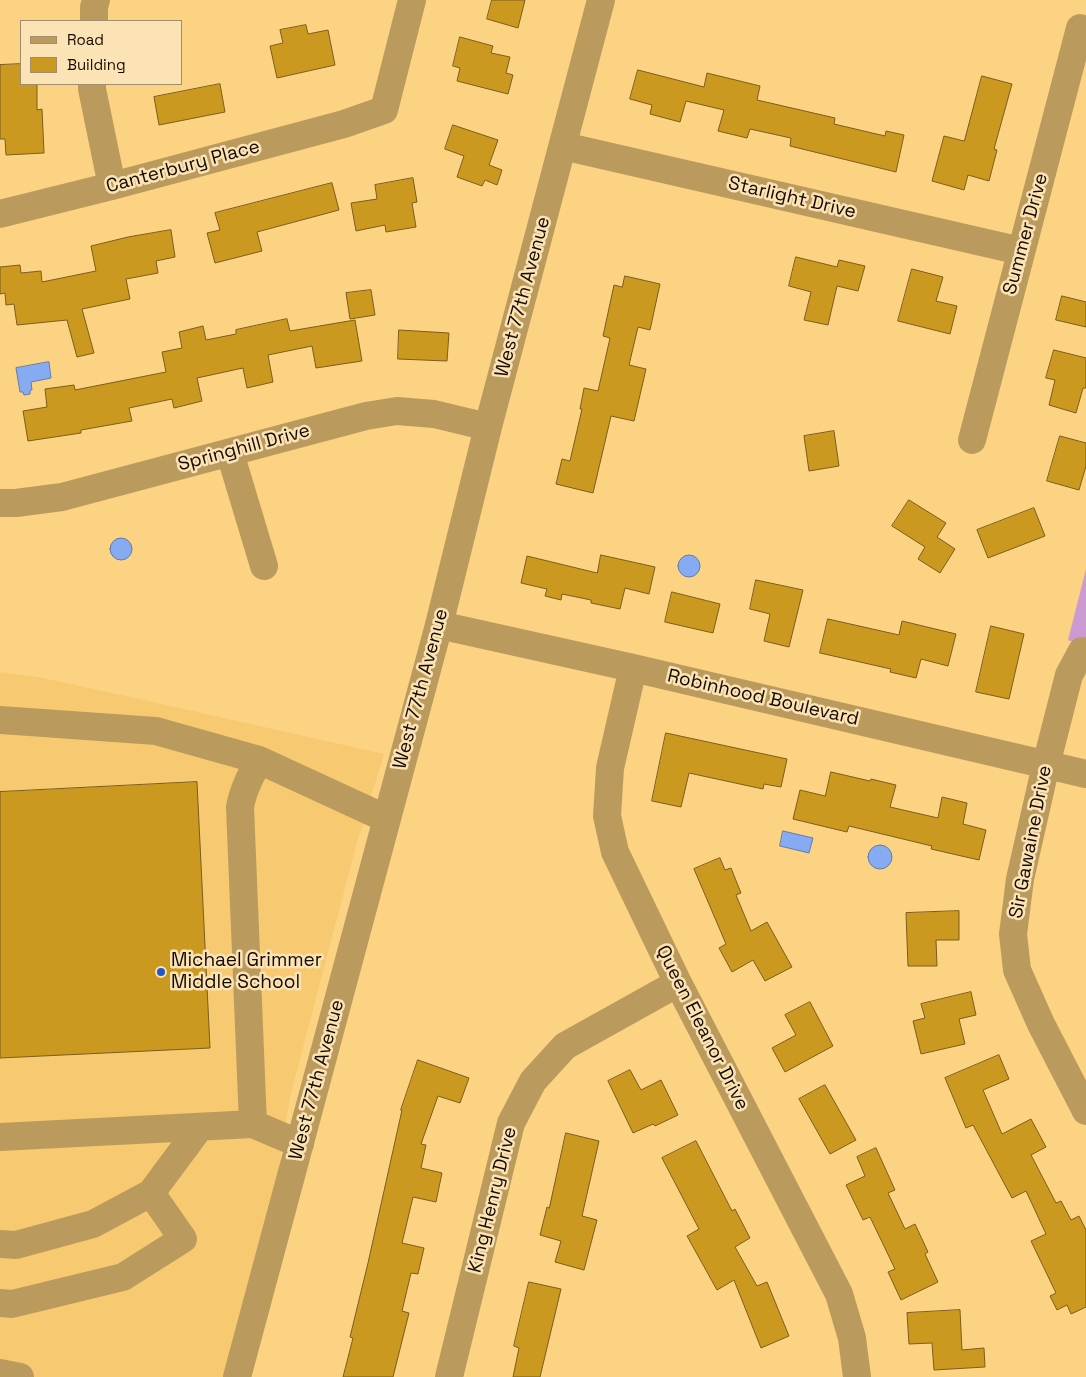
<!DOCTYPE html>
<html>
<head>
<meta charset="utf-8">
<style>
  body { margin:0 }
  #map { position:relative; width:1086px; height:1377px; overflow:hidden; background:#fcd383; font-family:"Space Grotesk",sans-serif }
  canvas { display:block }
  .legend { position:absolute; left:20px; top:20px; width:162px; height:65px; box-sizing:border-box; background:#fbe3b5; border:1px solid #9f8d6d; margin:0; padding:6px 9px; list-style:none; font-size:15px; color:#160b00 }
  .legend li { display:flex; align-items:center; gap:10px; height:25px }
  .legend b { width:25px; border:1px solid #9f8d6d }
</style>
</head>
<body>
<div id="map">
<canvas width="1086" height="1377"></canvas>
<ul class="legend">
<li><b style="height:6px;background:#bb9b5d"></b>Road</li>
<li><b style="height:14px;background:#cc9920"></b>Building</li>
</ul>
</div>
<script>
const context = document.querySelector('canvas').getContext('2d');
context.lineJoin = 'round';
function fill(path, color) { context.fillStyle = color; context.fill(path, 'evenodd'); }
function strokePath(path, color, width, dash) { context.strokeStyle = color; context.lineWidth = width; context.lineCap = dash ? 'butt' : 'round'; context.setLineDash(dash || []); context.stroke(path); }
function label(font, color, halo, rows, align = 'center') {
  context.font = font + ' "Space Grotesk",sans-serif'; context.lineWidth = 5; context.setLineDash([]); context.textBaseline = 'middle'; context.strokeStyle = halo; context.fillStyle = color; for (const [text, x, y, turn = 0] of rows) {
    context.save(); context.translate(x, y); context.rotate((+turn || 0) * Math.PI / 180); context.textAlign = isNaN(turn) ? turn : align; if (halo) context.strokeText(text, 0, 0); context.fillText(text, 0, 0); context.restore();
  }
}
const built = new Path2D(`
  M0 672 38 677 135 698 384 754 356 846 290 1097 272 1208 228 1377H0Z`);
const green = new Path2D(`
  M1086 569V647L1068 640Z`);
const water = new Path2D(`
  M49 362 51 378 31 382 32 390H30V394L24 395 23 392H20L16 368Z
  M110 549a11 11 0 1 1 22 0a11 11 0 1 1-22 0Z
  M678 566a11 11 0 1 1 22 0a11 11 0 1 1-22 0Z
  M783 831 813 838 809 853 780 846Z
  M868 857a12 12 0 1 1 24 0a12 12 0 1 1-24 0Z`);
const building = new Path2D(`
  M492 0H525L518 28 487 19Z
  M306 25 308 34 328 30 335 65 277 78 270 46 283 43 280 30Z
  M460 37 493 46 491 53 510 57 506 73 513 75 508 94 457 81 460 68 453 66Z
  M21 64V84H37V110L42 109 44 153 6 155 5 139H0V65Z
  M638 70 704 87 707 73 760 86 757 100 835 118 834 124 885 136 886 131 904 135 896 172 790 146 791 138 750 129 747 138 718 131 724 110 686 101 680 122 650 114 652 105 630 99Z
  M982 76 1012 84 994 149 997 150 989 181 968 175 964 190 932 181 944 136 964 141Z
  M220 84 225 112 159 125 154 97Z
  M453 125 498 140 489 165 502 170 497 185 485 180 482 186 457 177 464 156 445 149Z
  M413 178 417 202 412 203 416 227 386 232 385 225 356 231 351 203 377 199 375 185Z
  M332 183 339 210 257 232 262 251 215 263 207 233 220 230 215 213Z
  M171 230 175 257 156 261 158 273 126 279 130 299 82 309 94 353 77 357 67 320 17 325 14 304 6 305 5 293 0 294V267L20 265 21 273 41 271 42 282 96 271 91 246 128 237Z
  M796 257 837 267 839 260 865 266 858 291 837 286 828 325 804 320 811 292 789 286Z
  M912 269 943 277 936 301 957 306 950 334 898 321Z
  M625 276 660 284 650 330 638 327 629 365 646 369 634 421 611 416 593 493 556 484 562 459 570 461 582 409H580L584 388 598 391 610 338 603 336 614 285 622 287Z
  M371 290 375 315 350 319 346 293Z
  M1062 296 1086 302V327L1056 320Z
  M287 319 290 331 355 320 362 361 316 368 312 346 268 355 273 382 247 388 243 368 197 378 202 401 174 408 172 399 129 408 132 421 81 430V433L28 441 23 411 47 407 45 389 74 385 75 390 166 372 162 352 182 348 179 332 203 326 206 340 236 334V330Z
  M399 330 449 333 447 361 398 359Z
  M1054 350 1086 358V388H1083L1076 413 1049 405 1055 380 1046 378Z
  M834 431 839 466 809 471 804 436Z
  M1060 436 1086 443V466L1079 490 1047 481Z
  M909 500 946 523 937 537 955 549 940 573 918 559 925 547 892 526Z
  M1034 508 1045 536 988 558 977 530Z
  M601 555 655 567 649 594 625 588 620 609 591 603V600L562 594 561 600 545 596 547 589 521 583 527 556 597 573Z
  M756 580 803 590 789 647 764 641 770 614 750 609Z
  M672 592 720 604 713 633 665 622Z
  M828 619 899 635 902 621 956 634 948 666 921 659 916 678 890 672 891 669 820 653Z
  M991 626 1024 634 1009 699 976 692Z
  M666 733 787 759 781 787 764 784 763 789 689 773 681 807 652 801Z
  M831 772 870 781 871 779 896 785 890 807 938 818 942 797 967 803 963 824 986 830 979 860 931 849 932 846 849 826 847 832 793 819 800 790 825 796Z
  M197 782 210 1048 0 1058V792Z
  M720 858 725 870 731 868 741 893 736 895 751 931 767 922 792 967 765 981 753 960 732 972 719 948 726 944 694 869Z
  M959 911V940H936L937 966H908L906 913Z
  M971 992 976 1015 959 1019 965 1044 921 1054 913 1021 925 1018 921 1004Z
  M810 1002 833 1046 785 1072 772 1048 796 1035 785 1015Z
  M999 1055 1009 1079 983 1090 1002 1134 1031 1119 1046 1147 1031 1155 1056 1203 1061 1201 1071 1220 1079 1216 1086 1230V1307L1071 1314 1067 1305 1057 1310 1050 1296 1056 1293 1031 1241 1046 1234 1026 1191 1012 1198 973 1125 966 1128 945 1078Z
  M418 1060 469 1078 460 1103 438 1096 421 1144 426 1145 421 1168 442 1173 436 1202 413 1197 402 1243 424 1248 418 1274 411 1273 402 1311 409 1313 393 1377H343L353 1338 350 1337 368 1263 402 1110H401Z
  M630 1070 641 1090 661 1080 678 1115 655 1126 653 1124 633 1133 608 1081Z
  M825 1085 856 1140 830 1154 799 1099Z
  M566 1133 599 1141 582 1216 597 1220 584 1270 555 1262 561 1241 540 1235 547 1207 549 1208Z
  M696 1141 732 1211 735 1209 750 1238 735 1247 757 1286 767 1282 789 1336 761 1348 734 1280 717 1290 687 1236 699 1229 662 1158Z
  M876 1148 895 1190 888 1193 905 1229 915 1224 928 1252 925 1254 938 1282 901 1300 888 1272 895 1269 870 1217 863 1220 846 1185 865 1176 857 1157Z
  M529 1282 561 1289 540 1377H513L519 1348 514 1346Z
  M960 1310 962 1350 984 1348 985 1367 934 1370 932 1343 909 1344 907 1313Z`);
const minor = new Path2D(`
  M94 21V7L96 0
  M92 84V89L112 186
  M563 146 1021 251
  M0 214 112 186 344 124 384 110 412 0
  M972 440 1080 28
  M230 453 264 566
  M0 503H16L62 497 366 416 397 411 434 414 488 427
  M439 625 633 668 1086 774
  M1082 651 1069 675 1046 765 1020 879 1013 934 1017 970 1041 1024 1086 1111
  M633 668 610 768 607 816 615 852 678 983 839 1294 852 1338 857 1377
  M0 720 156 731 259 760 387 819
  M253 1124 240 807C243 790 251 775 259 760
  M0 1137 253 1124 300 1144
  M0 1244 16 1245 93 1224 151 1193 200 1127
  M0 1303 12 1304 123 1277 183 1239 151 1193
  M0 1373 20 1377
  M237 1377 439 625 488 427 601 0
  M449 1377 511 1123 533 1081 565 1046 678 983`);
const markers = [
  [161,972,5,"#2457c5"]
];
const streetNames = [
  ["Canterbury Place",183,167,-15],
  ["Starlight Drive",792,198,13],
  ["Summer Drive",1026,234,-75],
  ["West 77th Avenue",523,297,-75],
  ["Springhill Drive",244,448,-15],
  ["West 77th Avenue",421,689,-75],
  ["Robinhood Boulevard",763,698,13],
  ["Sir Gawaine Drive",1031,842,-79],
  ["Queen Eleanor Drive",702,1028,63],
  ["West 77th Avenue",317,1080,-75],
  ["King Henry Drive",493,1200,-76]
];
const poiNames = [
  ["Michael Grimmer",171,961],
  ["Middle School",171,983]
];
fill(built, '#f7ca71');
fill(green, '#cb9ad1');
fill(water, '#86abf2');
strokePath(water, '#647ba9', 1);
fill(building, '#cc9920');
strokePath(building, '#7a5d1e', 1);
strokePath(minor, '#bb9b5d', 28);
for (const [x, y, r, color] of markers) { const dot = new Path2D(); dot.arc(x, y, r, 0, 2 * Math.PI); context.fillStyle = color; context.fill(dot); strokePath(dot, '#fbe3b5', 2); }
label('19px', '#160b00', '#fbe3b5', streetNames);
label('19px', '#160b00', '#fbe3b5', poiNames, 'left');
</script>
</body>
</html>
